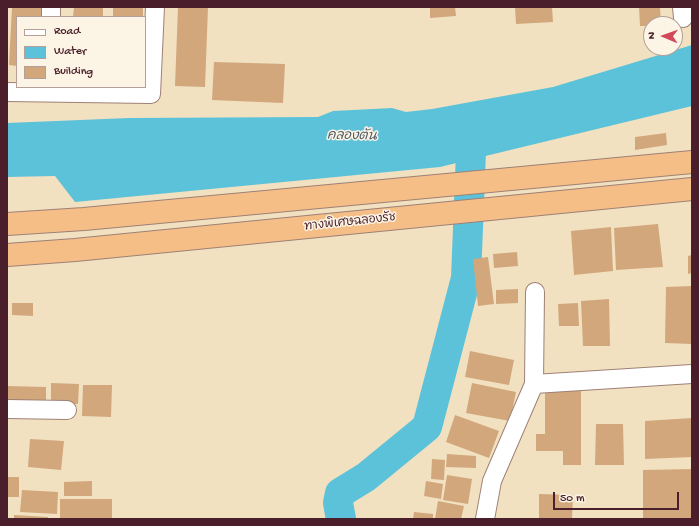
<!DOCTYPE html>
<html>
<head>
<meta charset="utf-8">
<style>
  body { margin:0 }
  #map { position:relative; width:699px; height:526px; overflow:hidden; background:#f1e1c1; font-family:"Gochi Hand",sans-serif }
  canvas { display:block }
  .frame { position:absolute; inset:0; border:8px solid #4a1f2b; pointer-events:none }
  .legend { position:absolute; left:16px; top:16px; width:130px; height:72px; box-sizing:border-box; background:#fcf5e5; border:1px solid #b59f9b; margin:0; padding:5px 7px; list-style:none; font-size:12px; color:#4a1f2b }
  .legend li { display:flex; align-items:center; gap:8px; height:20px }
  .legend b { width:20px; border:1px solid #b59f9b }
  .north { position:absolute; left:643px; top:16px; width:40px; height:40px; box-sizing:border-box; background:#fcf5e5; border:1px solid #b59f9b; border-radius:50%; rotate:272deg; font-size:11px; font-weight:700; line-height:16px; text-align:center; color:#4a1f2b }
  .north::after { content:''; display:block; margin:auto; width:14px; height:18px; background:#d1495b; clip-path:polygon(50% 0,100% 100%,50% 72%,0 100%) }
  .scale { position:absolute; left:553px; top:492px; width:126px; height:18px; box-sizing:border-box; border:2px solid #4a1f2b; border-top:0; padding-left:5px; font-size:12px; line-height:14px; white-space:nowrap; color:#4a1f2b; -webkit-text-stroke:3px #fcf5e5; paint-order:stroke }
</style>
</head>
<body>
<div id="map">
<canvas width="699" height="526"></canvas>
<div class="frame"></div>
<ul class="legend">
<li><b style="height:5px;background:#fff"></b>Road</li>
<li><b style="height:11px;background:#5cc2d9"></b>Water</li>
<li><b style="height:11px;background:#d2a77c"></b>Building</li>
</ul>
<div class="north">N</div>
<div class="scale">50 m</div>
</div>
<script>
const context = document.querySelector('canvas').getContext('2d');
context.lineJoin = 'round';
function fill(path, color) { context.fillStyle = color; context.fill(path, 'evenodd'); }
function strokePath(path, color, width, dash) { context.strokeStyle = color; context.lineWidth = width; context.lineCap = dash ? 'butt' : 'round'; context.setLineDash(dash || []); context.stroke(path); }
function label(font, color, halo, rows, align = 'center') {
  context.font = font + ' "Gochi Hand","Playpen Sans Thai",sans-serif'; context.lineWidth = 3; context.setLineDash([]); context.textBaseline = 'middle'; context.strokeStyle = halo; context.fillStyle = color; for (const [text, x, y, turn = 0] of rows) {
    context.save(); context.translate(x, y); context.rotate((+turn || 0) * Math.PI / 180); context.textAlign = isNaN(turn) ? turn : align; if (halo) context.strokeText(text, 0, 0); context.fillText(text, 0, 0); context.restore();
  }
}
const water = new Path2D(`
  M692 45V106L440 167 75 202 55 176 7 177V123L129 118 318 117 333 111 392 108 406 112 432 109 553 87Z`);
const river = new Path2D(`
  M341 519 338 503 340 493 366 477 427 427 466 278 472 127`);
const building = new Path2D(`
  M12 7H42L41 17H17V66L9 65Z
  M74 7H103V17H73Z
  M113 7H143V17H113Z
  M178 7H208L205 87 175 86Z
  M430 7H455L456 16 430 18Z
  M515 7H552L553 22 516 24Z
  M639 7H660L661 24H651V26H640Z
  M214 62 285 64 283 103 212 100Z
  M666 133 667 145 635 150V137Z
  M658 224 663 267 616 270 614 228Z
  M611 227 613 271 574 275 571 231Z
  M517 252 518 266 494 268 493 254Z
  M692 255V273L688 274V256Z
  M488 257 494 304 478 306 473 259Z
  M692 286V344L665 343 666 287Z
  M518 289V303L496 304V290Z
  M609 299 610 346H583L581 301Z
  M12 303H33V316L12 315Z
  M578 303 579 326H559L558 304Z
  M470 351 514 360 509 385 465 377Z
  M51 383 79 384 78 404 51 403Z
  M472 383 516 392 510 421 466 413Z
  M83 385H112L111 417 82 416Z
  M7 386 46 387V404L7 403Z
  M545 390H581V465H563V451H536V434H545Z
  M455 415 499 431 489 458 446 442Z
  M692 418V457L645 459V421Z
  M596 424H623L624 465H595Z
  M30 439 64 441 61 470 28 467Z
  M447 454 476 456V468L446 467Z
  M432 459 445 460 444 480 431 479Z
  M692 469V519H643V470Z
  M447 475 472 479 468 504 443 500Z
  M7 477H19V497H7Z
  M92 481V496H64V482Z
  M426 481 443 484 441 499 424 496Z
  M22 490 58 492 57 514 20 512Z
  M539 494 573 495 572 519H539Z
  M60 499H112V519H60Z
  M438 501 464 506 461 519H435Z
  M414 512 433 514V519H413Z
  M14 515 48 517V519H14Z`);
const minor = new Path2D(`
  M682 7 683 18
  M51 17V7
  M7 92 151 94 155 7
  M534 384 692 374
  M7 409 67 410
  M485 519 492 481 534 384 535 292`);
const motorway = new Path2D(`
  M7 224 84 219 692 162
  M7 255 75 250 692 189`);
const streetNames = [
  ["ทางพิเศษฉลองรัช",350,223,-6]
];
const waterNames = [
  ["คลองตัน",352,137,1]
];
fill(water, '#5cc2d9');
strokePath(river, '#5cc2d9', 30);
fill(building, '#d2a77c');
strokePath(minor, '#9e8076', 20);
strokePath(motorway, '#9e8076', 24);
strokePath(minor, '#fff', 18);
strokePath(motorway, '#f6be87', 22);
label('12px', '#4a1f2b', '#fcf5e5', streetNames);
label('italic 13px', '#505868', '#fcf5e5', waterNames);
</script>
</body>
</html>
